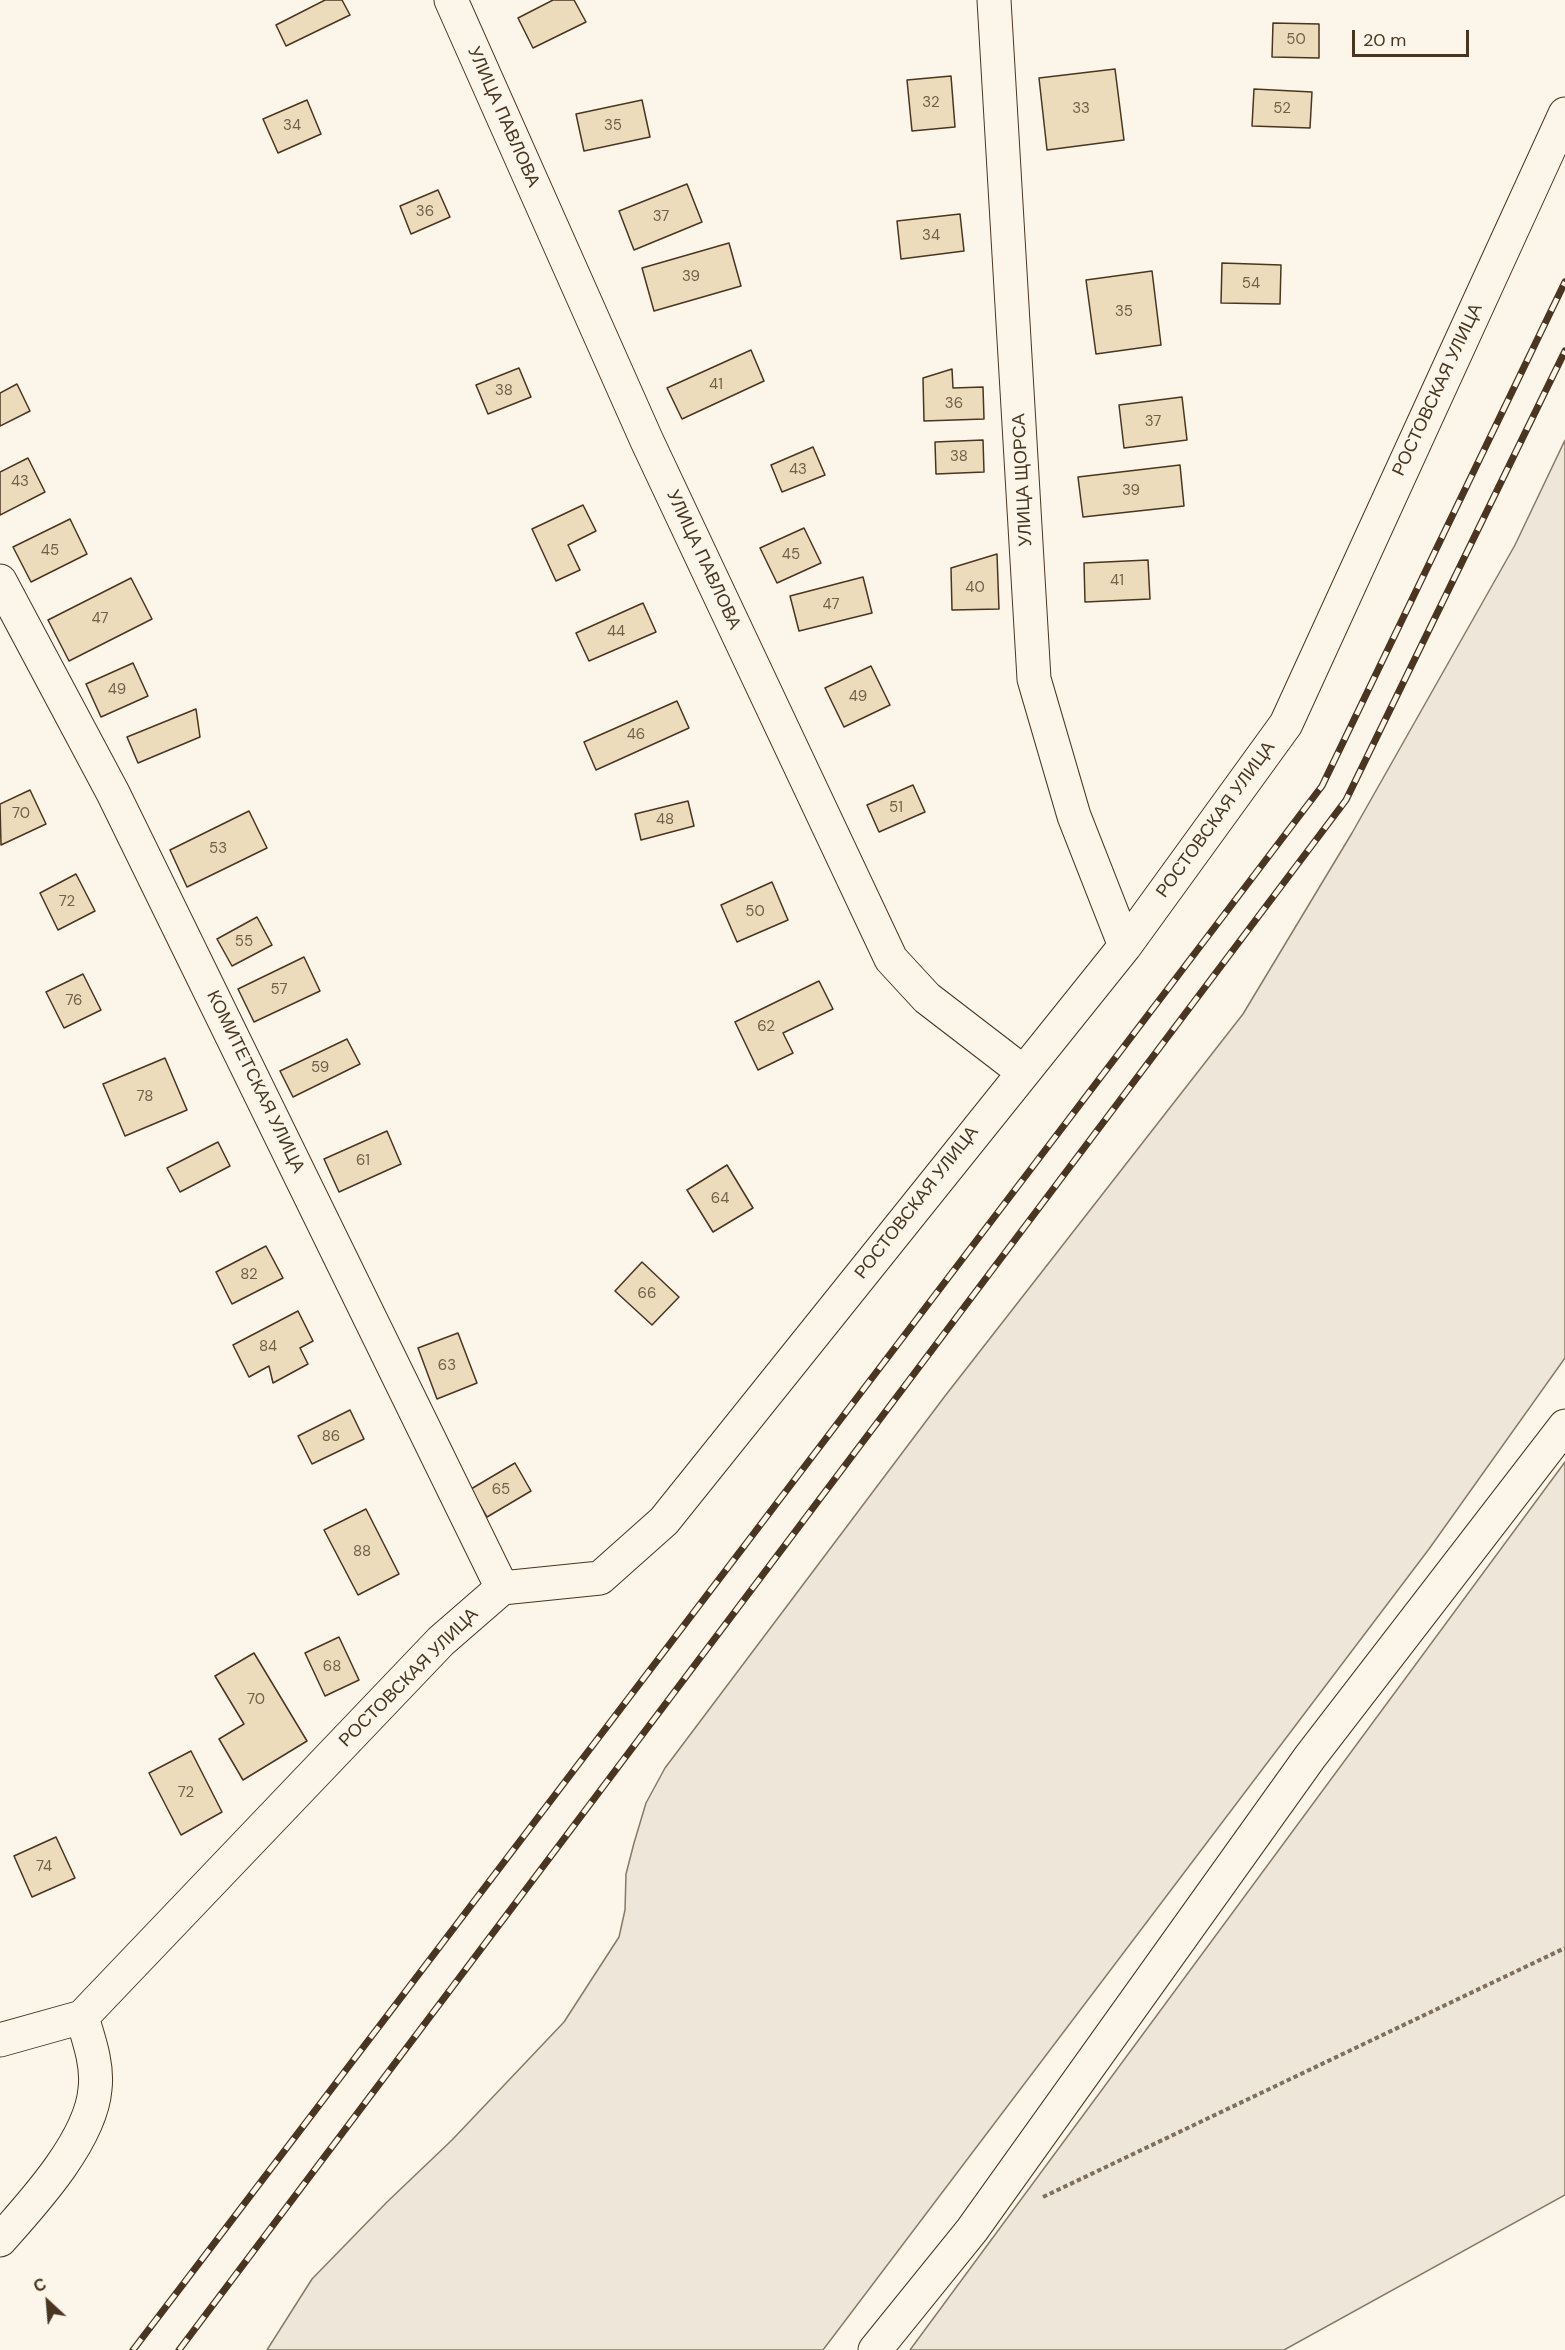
<!DOCTYPE html>
<html>
<head>
<meta charset="utf-8">
<style>
  body { margin:0 }
  #map { position:relative; width:1565px; height:2350px; overflow:hidden; background:#fbf6e9; font-family:"DM Sans",sans-serif }
  canvas { display:block }
  .north { position:absolute; left:18px; top:2272px; width:60px; height:60px; -webkit-text-stroke:4px #fbf6e9; paint-order:stroke; rotate:334deg; font-size:16px; font-weight:700; line-height:24px; text-align:center; color:#4a3520 }
  .north::after { content:''; display:block; margin:auto; width:21px; height:27px; background:#4a3520; clip-path:polygon(50% 0,100% 100%,50% 72%,0 100%) }
  .scale { position:absolute; left:1352px; top:30px; width:117px; height:27px; box-sizing:border-box; border:3px solid #4a3520; border-top:0; padding-left:8px; font-size:18px; line-height:21px; white-space:nowrap; color:#4a3520; -webkit-text-stroke:4px #fbf6e9; paint-order:stroke }
</style>
</head>
<body>
<div id="map">
<canvas width="1565" height="2350"></canvas>
<div class="north">С</div>
<div class="scale">20 m</div>
</div>
<script>
const context = document.querySelector('canvas').getContext('2d');
context.lineJoin = 'round';
function fill(path, color) { context.fillStyle = color; context.fill(path, 'evenodd'); }
function strokePath(path, color, width, dash) { context.strokeStyle = color; context.lineWidth = width; context.lineCap = dash ? 'butt' : 'round'; context.setLineDash(dash || []); context.stroke(path); }
function label(font, color, halo, rows, align = 'center') {
  context.font = font + ' "DM Sans",sans-serif'; context.lineWidth = 4.5; context.setLineDash([]); context.textBaseline = 'middle'; context.strokeStyle = halo; context.fillStyle = color; for (const [text, x, y, turn = 0] of rows) {
    context.save(); context.translate(x, y); context.rotate((+turn || 0) * Math.PI / 180); context.textAlign = isNaN(turn) ? turn : align; if (halo) context.strokeText(text, 0, 0); context.fillText(text, 0, 0); context.restore();
  }
}
const green = new Path2D(`
  M1565 440V1358L1429 1549 823 2350H267L312 2279 387 2202 452 2140 564 2022 619 1937 625 1910 626 1874 634 1843 646 1803 665 1768 945 1396 1243 1014 1352 833 1515 545Z
  M1565 1462V2195L1284 2350H910Z`);
const building = new Path2D(`
  M325 0H342L350 15 286 46 276 25Z
  M553 0H574L586 22 533 48 518 18Z
  M1273 23 1319 24V58L1272 57Z
  M1115 69 1124 140 1047 150 1039 78Z
  M951 76 955 127 912 131 907 80Z
  M1254 89 1312 92 1310 128 1252 126Z
  M307 100 321 134 278 153 263 119Z
  M642 100 650 137 584 151 576 114Z
  M687 184 702 222 634 250 619 211Z
  M438 190 450 217 411 234 400 206Z
  M960 214 964 251 901 259 897 221Z
  M729 243 741 286 654 311 642 268Z
  M1222 263 1281 265 1280 304 1221 303Z
  M1152 271 1161 345 1096 354 1086 280Z
  M751 350 764 381 682 419 667 388Z
  M519 368 531 397 488 414 476 385Z
  M952 369 953 388 983 387 984 419 924 421 923 378Z
  M17 384 30 411 0 426V393Z
  M1182 397 1187 440 1124 448 1119 405Z
  M983 440 984 472 936 474 935 442Z
  M813 447 825 475 782 492 771 465Z
  M28 458 45 492 0 515V472Z
  M1180 465 1184 506 1083 517 1078 477Z
  M583 505 596 531 568 545 580 570 556 581 532 529Z
  M70 519 87 554 31 582 13 547Z
  M804 528 821 563 777 583 760 548Z
  M997 554 999 609 952 610 951 568Z
  M1148 560 1150 599 1085 602 1084 563Z
  M863 577 872 613 799 631 790 596Z
  M131 578 152 619 69 661 48 620Z
  M643 603 656 632 589 661 576 633Z
  M133 663 148 696 101 717 86 684Z
  M871 666 890 705 844 727 825 688Z
  M677 701 689 728 596 770 584 742Z
  M196 709 200 737 138 763 127 737Z
  M913 785 925 812 879 832 867 805Z
  M30 790 46 824 1 845 0 804Z
  M688 801 694 826 641 840 635 814Z
  M249 811 267 848 187 887 170 850Z
  M76 874 95 911 58 930 40 893Z
  M772 882 788 920 737 942 721 905Z
  M257 917 272 945 232 966 217 939Z
  M304 957 320 991 254 1022 238 989Z
  M83 974 101 1010 64 1028 46 992Z
  M819 981 833 1009 783 1033 793 1053 758 1070 735 1022Z
  M347 1039 360 1064 293 1097 280 1071Z
  M165 1058 187 1110 125 1136 103 1084Z
  M387 1131 401 1164 339 1192 324 1159Z
  M218 1142 230 1166 180 1192 167 1168Z
  M727 1165 753 1208 713 1232 687 1190Z
  M266 1246 283 1278 232 1304 216 1272Z
  M642 1262 679 1297 652 1325 615 1291Z
  M298 1311 313 1341 300 1348 308 1364 273 1383 269 1366 249 1377 233 1345Z
  M458 1333 477 1383 437 1399 418 1348Z
  M350 1410 364 1439 312 1464 298 1436Z
  M515 1463 531 1491 487 1517 471 1489Z
  M366 1509 399 1574 358 1595 324 1530Z
  M339 1637 359 1680 325 1696 305 1653Z
  M254 1653 307 1741 243 1780 219 1739 244 1724 215 1676Z
  M191 1751 222 1812 181 1835 149 1773Z
  M56 1837 75 1878 32 1897 14 1856Z`);
const path = new Path2D(`
  M1043 2197 1565 1948`);
const minor = new Path2D(`
  M451 0 647 441 891 959 927 998 1022 1071
  M994 0 1034 679 1074 816 1125 946
  M0 581 113 793 502 1588
  M0 2040 82 2017 441 1641 502 1588 600 1578 664 1521 1125 946 1286 724 1565 114
  M0 2240C33 2203 91 2140 95 2089 98 2065 89 2040 82 2017
  M875 2350 972 2230 1310 1757 1565 1426`);
const rail = new Path2D(`
  M133 2350 1322 786 1565 282
  M179 2350 1346 800 1565 351`);
const numberNames = [
  ["50",1296,40],
  ["32",931,103],
  ["33",1081,109],
  ["52",1282,109],
  ["34",292,126],
  ["35",613,126],
  ["36",425,212],
  ["37",661,217],
  ["34",931,236],
  ["39",691,277],
  ["54",1251,284],
  ["35",1124,312],
  ["41",716,385],
  ["38",504,391],
  ["36",954,404],
  ["37",1153,422],
  ["38",959,457],
  ["43",798,470],
  ["43",20,482],
  ["39",1131,491],
  ["45",50,551],
  ["45",791,555],
  ["41",1117,581],
  ["40",975,588],
  ["47",831,605],
  ["47",100,619],
  ["44",616,632],
  ["49",117,690],
  ["49",858,697],
  ["46",636,735],
  ["51",896,808],
  ["70",21,814],
  ["48",665,820],
  ["53",218,849],
  ["72",67,902],
  ["50",755,912],
  ["55",244,942],
  ["57",279,990],
  ["76",74,1001],
  ["62",766,1027],
  ["59",320,1068],
  ["78",145,1097],
  ["61",363,1161],
  ["64",720,1199],
  ["82",249,1275],
  ["66",647,1294],
  ["84",268,1347],
  ["63",447,1366],
  ["86",331,1437],
  ["65",501,1490],
  ["88",362,1552],
  ["68",332,1667],
  ["70",256,1700],
  ["72",186,1793],
  ["74",44,1867]
];
const streetNames = [
  ["УЛИЦА ПАВЛОВА",503,117,66],
  ["РОСТОВСКАЯ УЛИЦА",1438,390,-65],
  ["УЛИЦА ЩОРСА",1023,480,-93],
  ["УЛИЦА ПАВЛОВА",703,560,65],
  ["РОСТОВСКАЯ УЛИЦА",1216,820,-54],
  ["КОМИТЕТСКАЯ УЛИЦА",255,1082,64],
  ["РОСТОВСКАЯ УЛИЦА",917,1203,-52],
  ["РОСТОВСКАЯ УЛИЦА",409,1678,-45]
];
fill(green, '#ede6d9');
strokePath(green, '#887966', 1.5);
fill(building, '#ecdcbc');
strokePath(building, '#4a3520', 1.5);
strokePath(minor, '#4a3520', 35);
strokePath(path, '#7f6f5c', 4, [4.5, 3]);
strokePath(minor, '#fbf6e9', 33);
strokePath(rail, '#4a3520', 7);
strokePath(rail, '#fbf6e9', 4.5, [14]);
label('15px', '#725f47', null, numberNames);
label('18px', '#4a3520', '#fbf6e9', streetNames);
</script>
</body>
</html>
